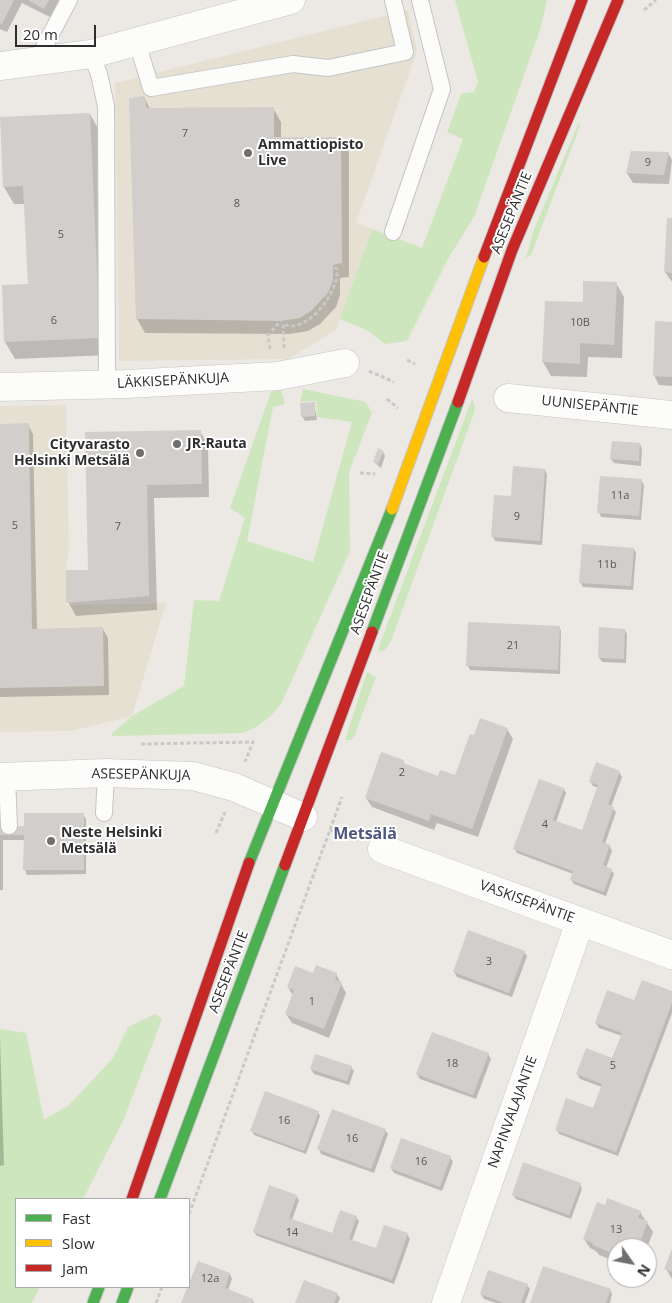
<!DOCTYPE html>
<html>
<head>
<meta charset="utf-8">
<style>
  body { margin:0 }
  #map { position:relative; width:672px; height:1303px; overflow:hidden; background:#ece8e4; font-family:"Open Sans",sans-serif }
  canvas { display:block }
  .legend { position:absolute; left:15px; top:1198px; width:175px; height:90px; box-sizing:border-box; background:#fff; border:1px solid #ababab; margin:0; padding:6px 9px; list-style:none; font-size:15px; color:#2e2e2e }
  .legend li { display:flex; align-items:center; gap:10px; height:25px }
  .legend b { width:25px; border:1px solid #ababab }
  .north { position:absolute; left:607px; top:1238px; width:50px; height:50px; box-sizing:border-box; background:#fff; border:1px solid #ababab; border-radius:50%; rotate:123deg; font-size:14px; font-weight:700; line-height:20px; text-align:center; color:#2e2e2e }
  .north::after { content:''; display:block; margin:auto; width:18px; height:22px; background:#706f6e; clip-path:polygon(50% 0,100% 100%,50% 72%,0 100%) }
  .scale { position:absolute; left:15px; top:25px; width:81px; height:22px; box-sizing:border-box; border:2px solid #2e2e2e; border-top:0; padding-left:6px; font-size:15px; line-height:18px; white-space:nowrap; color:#2e2e2e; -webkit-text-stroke:4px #fff; paint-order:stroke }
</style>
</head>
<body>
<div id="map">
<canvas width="672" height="1303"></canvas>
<ul class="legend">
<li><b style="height:6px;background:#4caf50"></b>Fast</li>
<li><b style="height:6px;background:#ffc107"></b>Slow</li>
<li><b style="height:6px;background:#c62828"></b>Jam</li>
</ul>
<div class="north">N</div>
<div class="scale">20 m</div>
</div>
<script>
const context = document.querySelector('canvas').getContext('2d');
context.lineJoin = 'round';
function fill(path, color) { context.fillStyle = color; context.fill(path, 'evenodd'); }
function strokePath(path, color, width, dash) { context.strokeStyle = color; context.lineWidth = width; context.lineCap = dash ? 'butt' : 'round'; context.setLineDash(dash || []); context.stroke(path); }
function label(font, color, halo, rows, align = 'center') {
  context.font = font + ' "Open Sans",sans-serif'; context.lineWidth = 4; context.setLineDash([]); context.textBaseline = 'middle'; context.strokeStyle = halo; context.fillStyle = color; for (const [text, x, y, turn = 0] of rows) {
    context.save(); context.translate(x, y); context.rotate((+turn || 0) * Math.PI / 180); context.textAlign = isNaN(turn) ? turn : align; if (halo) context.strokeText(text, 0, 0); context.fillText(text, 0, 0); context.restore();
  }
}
const education = new Path2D(`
  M408 10 417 51 356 223 372 229 336 330 288 359 119 361 115 83Z
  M66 405 69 548 66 570V605L166 603 132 716 71 731 0 732V406Z`);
const green = new Path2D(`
  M455 0H547L541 27 474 217 448 259 407 341 385 344 368 331 340 319 372 229 422 248 463 139 447 132 461 94 474 92 478 82Z
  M579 122 580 126 531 255 526 258 533 232Z
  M281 389 285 404 273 407 247 541 313 562 352 422 317 417 316 401 300 402 303 389 366 402 372 413 349 472 350 551 281 704C270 718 260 726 243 733L112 736V733L132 716 184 686 194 600 219 601 245 518 230 508 271 392Z
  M472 399 475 406 474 413 391 641 384 651H381L378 649Z
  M367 672 376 677 354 737 352 740H345Z
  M155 1014 162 1019 124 1119 83 1199H16V1287H40L32 1303H0V1029L26 1033 44 1120 69 1105 113 1058 128 1027Z`);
const shadow = new Path2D(`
  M0 0H59L50 17 22 3 7 32 0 29Z
  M144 97 150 109 273 108 281 122V138H341L349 152V277L340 278V295L336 307 320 324 308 331 290 334 145 333 137 319Z
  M90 114 100 132 109 355 15 359 5 342 29 285 26 204H14L4 187Z
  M632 152 668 153 672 160 669 184 633 183 627 173Z
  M672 220V282L665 272Z
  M616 283 624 297 622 358 588 357 587 377 551 376 543 362 584 304Z
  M672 323V386L659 385 654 375Z
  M314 403 317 420 305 421 302 416Z
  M0 425H28L33 434 37 630 103 629 108 638 109 695 0 697Z
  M200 431 208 445 209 497 154 498 157 610 76 616 68 602 89 571 86 434Z
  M640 444 642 449 641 466 614 463 611 459Z
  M383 452 385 456 381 468 374 462Z
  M545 470 547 474 542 545 495 541 493 537 512 498Z
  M641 480 644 485 641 520 601 517 599 512Z
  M634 549 636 553 633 590 583 587 581 583Z
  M559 627 561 631 560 674 470 670 468 666Z
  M625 630 627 634 626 663 602 662 599 657Z
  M481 720 507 729 513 739 478 837 437 823 434 830 372 807 366 798 403 761 405 765 439 777H455Z
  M619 772 622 777 611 807 616 812 605 844 610 846 612 851 606 868 611 870 614 874 606 896 574 884 571 880 573 874 517 853 515 849 564 789 566 793 556 822 583 832 599 788 593 786 590 781Z
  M83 814 86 819V874L27 875 25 870V840H3V890H0V825L2 828H25Z
  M524 952 527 956 512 997 457 977 454 972Z
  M314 974H336L346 993 329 1038 292 1023 286 1014 293 996 288 987Z
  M672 992V1013L618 1156 559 1134 556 1129 594 1110 602 1087 580 1079 577 1074 613 1060 622 1036 599 1028 596 1023 635 1002Z
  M0 1036 4 1165 0 1166Z
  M488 1054 491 1059 476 1099 420 1079 417 1074Z
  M351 1067 354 1071 349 1085 314 1074 311 1069Z
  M318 1112 320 1116 306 1154 254 1135 252 1131Z
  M385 1130 388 1134 374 1173 321 1154 319 1149Z
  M450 1157 453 1162 442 1191 394 1173 391 1168Z
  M580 1184 582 1189 571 1219 516 1199 513 1195Z
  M296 1196 299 1200 292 1220 333 1235 356 1217 359 1221 352 1241 376 1250 407 1234 410 1239 394 1284 257 1236 254 1232Z
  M606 1207 640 1212 653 1232 647 1248H617V1262L599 1255 596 1251 590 1248 584 1239Z
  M672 1252V1279L666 1269Z
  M230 1274 232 1279 228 1290 253 1300 254 1303H183Z
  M527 1285 530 1289 525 1303H496L484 1299 481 1294Z
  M610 1290 612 1294 610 1303H531Z
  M337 1294 340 1298 338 1303H296Z`);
const building = new Path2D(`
  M0 0H14L2 24 0 23Z
  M28 0H49L44 9Z
  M144 96 147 108 274 107V137H341L342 263 333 265V280L328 293 312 310 300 318 281 321 136 319 129 98Z
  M90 113 100 338 4 342 2 285 28 284 23 186 3 187 0 117Z
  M631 151 669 152 664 175 626 173Z
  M667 218H672V273L664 272Z
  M583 281 617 282 614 345 580 343V364L542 362 545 301 583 302Z
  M655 321 672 322V377L653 376Z
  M315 402V416L301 417 300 403Z
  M29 423 32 629 103 627 104 686 0 688V424Z
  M201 430 202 484 147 485 149 596 66 603V570H88L85 432Z
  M612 441 640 443 639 461 610 459Z
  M378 448 384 451 378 464 373 462Z
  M513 466 545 469 540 541 491 537 494 495 511 496Z
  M600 476 642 479 639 516 597 513Z
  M582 544 634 548 631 586 579 583Z
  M468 622 560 626 558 670 466 666Z
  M599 627 625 629 624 659 598 658Z
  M480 718 508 728 472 829 431 814 429 821 365 798 381 752 404 760 403 763 438 776 440 770 455 775 470 734 474 735Z
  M596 762 620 771 608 804 614 807 602 842 610 845 603 865 612 869 604 892 570 880 573 871 513 849 539 779 564 788 553 820 582 830 598 785 589 782Z
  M24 813H84V870H23L24 835H0V827L24 826Z
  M468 930 525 951 509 993 453 972Z
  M316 965 337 973 335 980 342 982 324 1029 285 1014 294 990 287 987 295 966 313 973Z
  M642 980 672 991V1003L616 1152 555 1130 566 1098 593 1108 602 1084 576 1074 586 1048 612 1058 622 1033 595 1023 607 990 634 1000Z
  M432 1032 489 1053 473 1095 416 1074Z
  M315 1054 352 1066 347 1081 310 1069Z
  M265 1091 319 1111 304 1151 250 1131Z
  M332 1109 386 1129 371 1169 317 1149Z
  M401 1138 451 1156 440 1187 390 1168Z
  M523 1162 581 1183 569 1215 512 1195Z
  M269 1185 297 1195 289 1218 332 1233 340 1210 357 1216 349 1239 376 1248 384 1225 408 1233 392 1280 253 1232Z
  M607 1198 641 1211 638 1218 648 1221 638 1248H617V1255L592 1245 593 1243 583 1239 597 1202 605 1205Z
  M672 1249V1272L664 1269Z
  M198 1261 230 1273 225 1288 253 1299 252 1303H181Z
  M543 1266 611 1289 606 1303H530Z
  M488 1270 528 1284 521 1303H504L480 1294Z
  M304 1280 338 1293 334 1303H295Z`);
const path = new Path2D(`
  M644 10 656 0
  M284 348 283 324C306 336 340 291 337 269L333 267
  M270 349 268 335 281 321
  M407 360 415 364
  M369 371 394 382
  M387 399 398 408
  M360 473 375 474
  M141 744 253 742 245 762
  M330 830 358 840
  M216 833 225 812
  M189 1214 342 797
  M156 1303 162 1287`);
const lane = new Path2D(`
  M137 42 151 88 293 64 328 68 405 52 393 0
  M91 54 99 74 106 106 107 385
  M36 62 69 0
  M393 232 442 89 420 0
  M7 777 9 826
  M104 813 106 773`);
const street = new Path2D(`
  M0 66 91 54 291 0
  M0 387 126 384 278 376 345 363
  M508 398 672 415
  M0 777 106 773 193 776 234 787 303 817
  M382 849 672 955
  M446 1303 580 922`);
const fast = new Path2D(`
  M372 632 458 402
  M249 863 392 509
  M160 1199 285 865
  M93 1303 99 1287
  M122 1303 128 1287`);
const slow = new Path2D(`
  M392 509 484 257`);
const jam = new Path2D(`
  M484 257 582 0
  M458 402 512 250 618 0
  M285 865 372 632
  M132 1199 249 863`);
const markers = [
  [248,153,5,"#706f6e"],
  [177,444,5,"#706f6e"],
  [140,453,5,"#706f6e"],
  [51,841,5,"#706f6e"]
];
const numberNames = [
  ["7",185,134],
  ["9",648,163],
  ["8",237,204],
  ["5",61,235],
  ["6",54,321],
  ["10B",580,323],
  ["11a",620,496],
  ["9",517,517],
  ["5",15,526],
  ["7",118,527],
  ["11b",607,565],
  ["21",513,646],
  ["2",402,773],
  ["4",545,825],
  ["3",489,962],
  ["1",312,1002],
  ["18",452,1064],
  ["5",613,1066],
  ["16",284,1121],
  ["16",352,1139],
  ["16",421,1162],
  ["13",616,1230],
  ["14",292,1233],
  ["12a",210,1279]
];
const poiNames = [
  ["Ammattiopisto",258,145],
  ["Live",258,161],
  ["JR-Rauta",187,444],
  ["Cityvarasto",130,445,"right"],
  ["Helsinki Metsälä",130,461,"right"],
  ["Neste Helsinki",61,833],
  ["Metsälä",61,849]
];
const streetNames = [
  ["ASESEPÄNTIE",512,213,-68],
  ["LÄKKISEPÄNKUJA",173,381,-3],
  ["UUNISEPÄNTIE",590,406,6],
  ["ASESEPÄNTIE",370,593,-70],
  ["ASESEPÄNKUJA",141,775,1],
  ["VASKISEPÄNTIE",527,902,20],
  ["ASESEPÄNTIE",229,972,-69],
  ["NAPINVALAJANTIE",513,1112,-70]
];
const quarterNames = [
  ["Metsälä",365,834]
];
fill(education, '#e6e0d3');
fill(green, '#cee6be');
fill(shadow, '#0003');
fill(building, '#d1cecb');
strokePath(lane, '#c5c4c5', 18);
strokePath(street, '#c5c4c5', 29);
strokePath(fast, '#c5c4c5', 13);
strokePath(slow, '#c5c4c5', 13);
strokePath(jam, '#c5c4c5', 13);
strokePath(path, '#c9c9c8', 3, [4, 2.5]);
strokePath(lane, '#fcfcfb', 16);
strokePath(street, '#fcfcfb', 28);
strokePath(fast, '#4caf50', 11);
strokePath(slow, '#ffc107', 11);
strokePath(jam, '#c62828', 11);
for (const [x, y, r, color] of markers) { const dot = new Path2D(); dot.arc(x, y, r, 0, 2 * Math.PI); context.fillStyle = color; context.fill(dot); strokePath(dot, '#fff', 2); }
label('11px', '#585857', null, numberNames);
label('bold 14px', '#2e2e2e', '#fff', poiNames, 'left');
label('14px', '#2e2e2e', '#fff', streetNames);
label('bold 16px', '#4d5680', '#fff', quarterNames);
</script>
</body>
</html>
